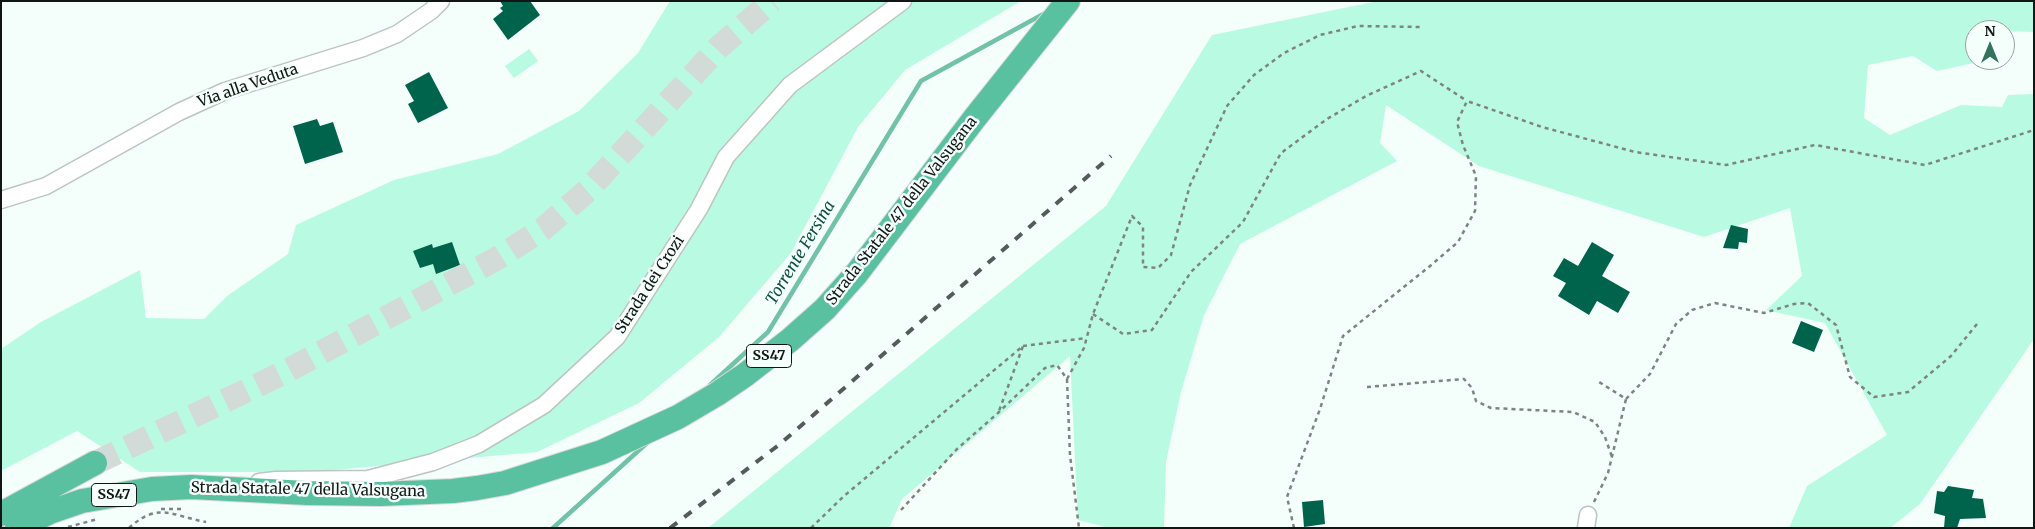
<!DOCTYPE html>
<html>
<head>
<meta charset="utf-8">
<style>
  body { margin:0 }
  #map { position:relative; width:2035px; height:529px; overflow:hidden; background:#f4fefa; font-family:Merriweather,serif }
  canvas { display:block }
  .frame { position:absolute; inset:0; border:2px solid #111513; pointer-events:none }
  .north { position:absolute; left:1965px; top:20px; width:50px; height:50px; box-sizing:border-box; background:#f4fefa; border:1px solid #99a19e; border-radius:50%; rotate:0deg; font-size:14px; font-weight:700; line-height:20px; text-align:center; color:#111513 }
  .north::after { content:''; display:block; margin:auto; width:18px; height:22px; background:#35725e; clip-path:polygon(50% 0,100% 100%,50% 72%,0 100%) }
</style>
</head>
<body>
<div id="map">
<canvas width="2035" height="529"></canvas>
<div class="frame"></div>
<div class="north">N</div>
</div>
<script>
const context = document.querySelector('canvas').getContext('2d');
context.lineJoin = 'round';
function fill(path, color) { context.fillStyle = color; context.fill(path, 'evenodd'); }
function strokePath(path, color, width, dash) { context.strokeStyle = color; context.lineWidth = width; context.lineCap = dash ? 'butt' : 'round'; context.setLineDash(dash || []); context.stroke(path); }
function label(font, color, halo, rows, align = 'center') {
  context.font = font + ' Merriweather,serif'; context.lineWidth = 5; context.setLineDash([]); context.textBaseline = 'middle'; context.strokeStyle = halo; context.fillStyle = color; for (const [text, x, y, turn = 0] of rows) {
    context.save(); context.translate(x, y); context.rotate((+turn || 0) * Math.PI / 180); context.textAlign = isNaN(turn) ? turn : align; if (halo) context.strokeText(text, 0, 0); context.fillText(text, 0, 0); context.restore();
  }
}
const green = new Path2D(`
  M670 1H1021L905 70 858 127 791 253 719 337 639 403 537 452 311 472H140L77 431 1 471V349L41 322 140 270 146 318 204 319 227 296 288 254 296 225 394 180 498 154 579 111 638 53Z
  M1378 1H2034V32L1975 30V60H1984L1983 61 1937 71 1913 56 1868 65 1864 118 1890 135 1961 105 2002 107 2008 95 2034 94V339L1920 504 1890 528H1789L1807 486 1887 435 1825 323 1766 310 1802 276 1790 208 1704 237 1479 166 1386 105 1380 143 1397 161 1240 244 1204 315 1181 392 1166 462 1164 528H1109L1078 520 1070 356 902 499 889 528H708L1106 206 1212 35Z
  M529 49 538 61 514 78 505 66Z`);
const stream = new Path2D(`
  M710 385 768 332 921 81 1047 12
  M553 528 647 443`);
const building = new Path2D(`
  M500 1H530L540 15 508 40 493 19 503 11 500 8 503 6Z
  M429 72 448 108 418 123 408 104 414 101 405 85Z
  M317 119 320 126 333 122 343 152 305 164 293 126Z
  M1731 225 1748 229 1747 243 1739 242 1738 249 1723 248Z
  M452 242 460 265 436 274 433 264 420 268 413 251 432 244 433 248Z
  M1592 242 1614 255 1602 276 1630 292 1618 313 1597 301 1589 315 1558 296 1566 283 1553 276 1564 258 1578 266Z
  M1801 321 1823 330 1814 352 1792 343Z
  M1948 486 1974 490 1972 498 1983 499 1986 518 1960 519 1957 528H1944L1945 516 1934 513 1937 491 1944 492Z
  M1323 500 1325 524 1304 527 1302 502Z`);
const highwayTunnel = new Path2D(`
  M95 463 281 374 496 259 543 229 588 190 718 48 772 1`);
const path = new Path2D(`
  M1093 314 1123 334 1152 330 1191 272 1243 222 1281 153 1327 119 1366 96 1421 71 1467 101
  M1023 346 1086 338
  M1067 379 1084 348 1093 314 1132 216 1143 227V267L1158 268 1171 255 1190 185 1227 106 1254 75 1284 53 1320 35 1358 26 1422 27
  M1367 387 1464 379 1472 388 1476 401 1491 408 1573 412 1595 422 1605 437 1612 457
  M1626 399 1650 374 1676 324 1692 310 1715 303 1764 313 1794 304 1808 303 1836 325 1850 377 1874 397 1908 392 1951 356 1977 324
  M1594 502 1608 473 1626 399 1596 380
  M161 509H183
  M901 510 957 449 998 413 1045 368 1057 365 1067 379 1070 455 1079 528
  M68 527 98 519
  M129 528C159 501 172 516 206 522
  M811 528 844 496 1023 346 999 411
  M1294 528 1287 497 1320 409 1343 336 1430 266 1458 242 1475 211 1476 176 1463 145 1457 122 1467 101 1542 127 1635 152 1726 165 1815 145 1925 165 2034 130`);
const minor = new Path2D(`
  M1 200 46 186 179 112 225 91 363 48 397 34 431 11 441 1
  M259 482 276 480 368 479 433 462 479 444 544 405 617 337 699 209 726 157 790 85 903 1
  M1586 528 1588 515`);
const highway = new Path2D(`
  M1 514 95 463
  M17 528 50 512 82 501 152 489 191 487 307 493 381 494 453 491 477 488 505 483 602 452 678 417 717 394 745 375 790 340 825 309 857 273 974 119 1068 1`);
const rail = new Path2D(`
  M670 528 780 444 1111 156`);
const shields = [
  [769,356,45],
  [114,495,45]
];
const shieldNames = [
  ["SS47",769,356],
  ["SS47",114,495]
];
const streetNames = [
  ["Via alla Veduta",248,86,-19],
  ["Strada Statale 47 della Valsugana",902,211,-52],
  ["Strada dei Crozi",650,285,-57],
  ["Strada Statale 47 della Valsugana",308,490,1]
];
const waterNames = [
  ["Torrente Fersina",801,253,-59]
];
fill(green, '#b9fbe2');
strokePath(stream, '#71c2a6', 4.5);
fill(building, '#00644d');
strokePath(highwayTunnel, '#d2dbd7', 24, [24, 12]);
strokePath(minor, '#bcc5c1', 19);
strokePath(highway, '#d9dad9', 26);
strokePath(path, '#7d8481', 2.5, [4, 4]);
strokePath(minor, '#fff', 16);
strokePath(highway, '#5ac1a0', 24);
strokePath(rail, '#555b58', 4, [9, 9]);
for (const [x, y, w] of shields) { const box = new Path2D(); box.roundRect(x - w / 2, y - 11.5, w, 23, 4); context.fillStyle = '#f4fefa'; context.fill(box); strokePath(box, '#111513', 1); }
label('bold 14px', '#111513', null, shieldNames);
label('15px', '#111513', '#f4fefa', streetNames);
label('italic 16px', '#0c503e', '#f4fefa', waterNames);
</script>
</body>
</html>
